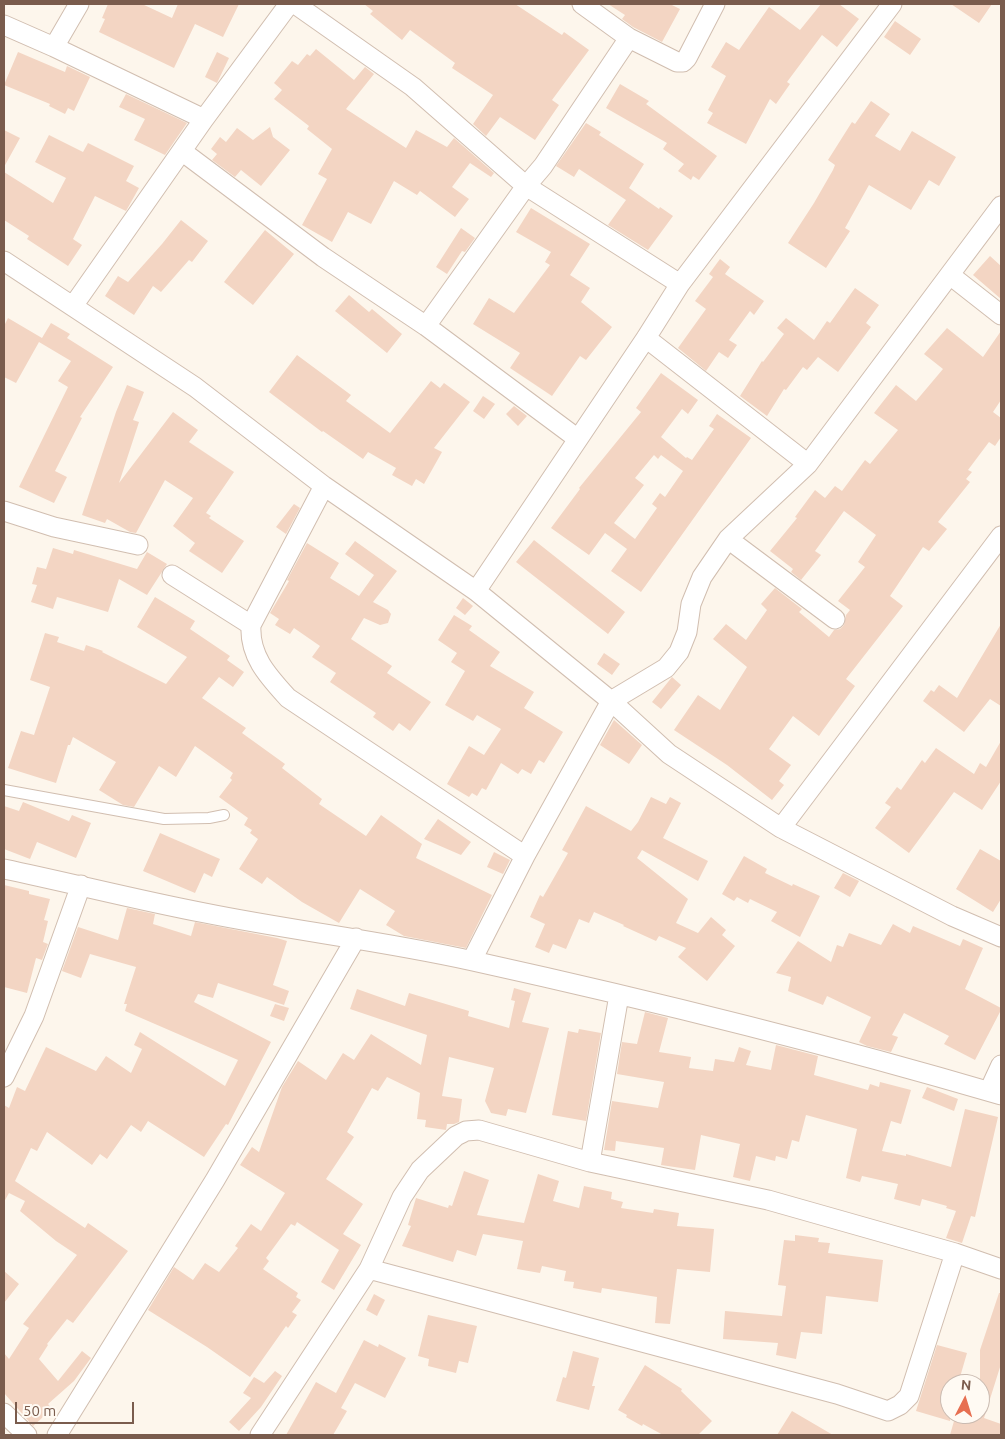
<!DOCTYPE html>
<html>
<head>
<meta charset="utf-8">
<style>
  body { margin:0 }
  #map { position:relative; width:1005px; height:1439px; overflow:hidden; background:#fdf6ec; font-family:Ubuntu,sans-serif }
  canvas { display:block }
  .frame { position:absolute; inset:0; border:5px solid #7a5c4d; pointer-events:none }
  .north { position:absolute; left:940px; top:1374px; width:50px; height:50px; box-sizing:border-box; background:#fffaf3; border:1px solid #cabbb1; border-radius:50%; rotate:5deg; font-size:14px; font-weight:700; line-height:20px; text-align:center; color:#7a5c4d }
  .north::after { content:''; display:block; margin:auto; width:18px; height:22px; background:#e76f51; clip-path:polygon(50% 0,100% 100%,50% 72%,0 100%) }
  .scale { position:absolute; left:15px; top:1402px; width:119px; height:22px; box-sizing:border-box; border:2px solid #7a5c4d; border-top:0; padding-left:6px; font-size:15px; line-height:18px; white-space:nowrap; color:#7a5c4d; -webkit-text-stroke:4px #fffaf3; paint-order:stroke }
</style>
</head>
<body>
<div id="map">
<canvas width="1005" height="1439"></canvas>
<div class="frame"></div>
<div class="north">N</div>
<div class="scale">50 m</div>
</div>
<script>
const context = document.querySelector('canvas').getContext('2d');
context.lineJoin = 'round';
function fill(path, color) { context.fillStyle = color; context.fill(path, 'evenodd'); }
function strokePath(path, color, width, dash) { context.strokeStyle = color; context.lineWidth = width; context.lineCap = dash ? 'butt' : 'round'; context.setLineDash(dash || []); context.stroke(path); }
const building = new Path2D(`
  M108 4H142L172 18 178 4H239L223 37 195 24 174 68 99 32 105 19 102 18Z
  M364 4H515L562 35 564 32 589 50 552 100 559 105 535 140 500 117 486 136 473 124 493 95 452 68 455 63 410 30 402 40 370 14 373 11Z
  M608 4H670L680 9 662 42 633 27 622 19 625 15Z
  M821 4H839L859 19 837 47 822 35 787 82 790 84 776 104 770 99 746 144 707 123 713 113 708 110 726 76 711 67 726 42 739 50 769 7 800 30Z
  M951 4H992L979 23Z
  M895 21 921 39 910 55 884 37Z
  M316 49 354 80 365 67 374 74 346 109 406 148 416 130 447 147 454 138 494 173 491 177 470 163 452 187 469 199 455 217 420 191 417 195 394 181 371 224 348 212 332 242 302 225 327 179 318 174 332 149 307 129 309 126 274 99 282 90 274 83 292 61 298 65 307 54 310 56Z
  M18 52 65 72 67 66 90 77 74 111 68 108 65 114 49 106 50 104 4 85Z
  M217 52 229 58 217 83 205 77Z
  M620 84 649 101 646 104 717 156 699 180 693 176 691 180 678 171 684 164 663 149 667 143 606 108Z
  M126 94 187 123 165 155 134 140 145 119 119 107Z
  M871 101 890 114 875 136 900 151 912 131 956 157 939 186 929 180 911 210 869 185 845 228 850 231 826 268 788 243 814 203 833 170 835 165 828 160 852 122 855 124Z
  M586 123 601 132 599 135 644 164 629 188 659 209 660 207 673 216 648 250 608 225 626 200 579 169 574 177 556 166Z
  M270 127 273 137 290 150 261 186 241 170 235 177 212 160 217 154 211 149 220 137 226 142 237 128 253 140Z
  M4 130 20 138 4 167Z
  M49 135 83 152 88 143 134 166 126 181 139 188 126 211 95 196 73 239 82 245 68 266 27 239 29 236 4 220V172L53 203 66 178 35 162Z
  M531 208 590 244 570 275 590 288 581 302 612 327 586 360 580 356 552 396 510 368 520 353 473 324 489 298 514 313 550 265 545 262 551 252 516 232Z
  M181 220 208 241 192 262 189 260 161 292 153 286 134 315 105 296 118 276 128 282 162 244Z
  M461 228 475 238 465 252 462 251 447 274 436 267Z
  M265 230 294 254 253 305 224 282Z
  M990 256 1001 266V299L973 275Z
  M720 259 730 267 725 274 764 301 754 315 750 311 729 340 737 345 728 358 719 352 706 371 678 348 706 309 695 301 713 277 709 274Z
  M855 288 879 305 866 323 871 327 838 372 818 357 807 370 803 367 786 390 784 389 767 416 740 396 762 361 763 362 784 334 777 328 786 318 814 340 827 321 830 323Z
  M349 295 369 312 372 309 402 334 387 353 335 311Z
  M8 318 42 338 51 323 70 334 67 338 113 367 80 417 82 418 55 471 67 477 54 503 19 487 68 387 58 381 71 361 39 342 16 383 4 377V326Z
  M947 328 983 357 1001 331V400L993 412 1001 418V437L995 446 989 442 968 470 972 472 966 479 970 482 938 522 947 529 929 551 923 547 890 596 903 606 846 679 855 686 823 730 819 736 793 716 769 749 791 765 779 781 784 785 772 800 727 765 674 730 698 695 720 710 747 667 713 639 726 624 746 640 767 610 761 604 775 588 802 609 799 612 829 637 834 630 840 629 844 625 846 615 850 610 838 601 865 567 858 562 876 535 844 511 815 551 821 555 801 580 791 572 793 569 770 551 797 518 795 517 815 490 825 498 835 486 842 491 865 460 870 464 898 430 874 413 896 385 916 401 943 369 924 354Z
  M297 355 351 395 346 401 390 433 431 381 440 388 444 383 470 402 434 448 442 452 424 484 416 479 412 486 392 475 396 468 368 452 363 459 323 431 322 432 269 392Z
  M661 373 698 400 688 414 682 409 661 437 686 458 687 457 692 460 714 429 709 426 717 414 751 438 641 592 611 571 627 549 605 533 589 555 551 528 580 489 579 488 641 412 636 408ZM654 455 658 459 661 455 683 471 665 497 660 493 652 504 657 508 635 539 614 523 644 485 635 478Z
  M127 385 144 392 133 420 139 422 119 483 173 412 198 430 189 442 234 472 206 513 211 516 209 518 244 541 222 573 189 551 195 543 173 526 193 498 165 480 136 533 130 532 107 519 105 523 82 515 116 412Z
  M483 396 495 404 484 419 473 411Z
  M514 406 527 416 518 426 506 414Z
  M294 504 300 508 286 534 276 527Z
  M534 540 625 612 608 634 516 562Z
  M355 541 397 571 373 602 388 610 391 614 388 623 380 625 364 618 351 639 392 666 387 673 431 702 410 731 399 723 393 731 373 717 376 713 330 682 336 673 312 657 320 646 294 628 290 634 275 625 279 619 270 613 289 581 287 580 307 543 339 563 330 578 359 596 374 575 345 554Z
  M53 548 73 554 74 550 137 569 147 552 167 564 147 595 119 579 108 612 57 597 53 609 31 602 37 585 32 584 37 567 46 569Z
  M155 597 195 621 190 629 230 656 227 660 244 672 233 687 219 677 202 698 246 728 242 733 285 764 282 768 322 799 319 804 366 836 381 815 422 844 416 858 492 895 466 948 404 936 386 925 395 911 360 889 339 923 302 902 267 877 262 884 239 869 258 839 250 833 252 830 244 825 248 818 219 797 232 780 230 778 233 773 195 746 176 777 159 766 134 807 123 805 99 790 116 762 73 737 70 745H68L56 783 8 768 21 731 34 735 50 687 30 680 45 633 59 637 57 642 84 651 86 645 103 651 102 652 166 684 187 657 137 627Z
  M463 598 473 606 465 615 456 608Z
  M454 615 472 626 469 630 500 652 490 666 534 692 524 708 563 732 544 763 539 760 531 774 522 769 518 774 501 763 486 790 482 788 477 796 472 793 469 797 447 784 469 746 484 755 501 729 477 715 473 721 445 705 465 671 451 662 457 653 438 640Z
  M1001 624V706L990 699 964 732 923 701 931 690 934 692 939 685 957 698Z
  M604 653 620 664 612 675 597 664Z
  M672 677 681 685 661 709 652 702Z
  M614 720 642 745 629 764 600 745Z
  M1001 741V781L982 810 954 792 909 853 875 828 891 807 885 803 897 787 901 790 922 760 925 763 936 748 974 774 980 763 986 767Z
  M651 797 666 804 670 797 681 803 663 838 708 861 698 881 642 850 637 858 688 899 676 923 698 933 711 917 726 930 722 935 735 946 707 981 678 957 686 948 659 936 656 941 623 926 624 925 594 912 589 923 579 919 566 949 553 944 549 953 535 947 545 924 530 917 540 895 543 897 568 853 562 850 586 806 631 831 638 822Z
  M23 802 69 821 72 815 91 823 76 858 37 842 30 859 4 849V806L19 811Z
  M438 819 471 842 461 855 424 839Z
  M160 833 220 859 212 877 204 873 195 893 143 871Z
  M980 849 1001 861V899L993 912 956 889Z
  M494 852 510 860 503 874 487 867Z
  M744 856 767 869 765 873 792 886 793 884 820 896 800 937 771 921 777 912 750 899 748 903 737 897 734 901 722 894Z
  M843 873 859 881 850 897 834 888Z
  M4 885 29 891V894L50 899 44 920 48 921 43 942 48 944 42 960 36 958 27 993 4 987Z
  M127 908 155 914 153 924 191 936 195 922 277 938 287 941 273 985 289 991 284 1005 218 983 213 998 198 994 194 1002 271 1042 228 1125 226 1124 204 1157 148 1121 141 1132 131 1125 107 1159 100 1154 92 1165 47 1132 37 1151 31 1148 15 1181 85 1228 88 1223 128 1251 73 1323 67 1319 47 1344 48 1345 39 1359 58 1381 82 1351 91 1358 74 1381 48 1404 52 1409 33 1426 4 1393V1353L9 1359 29 1328 23 1324 77 1255 56 1241 20 1211 25 1201 9 1193 4 1202V1105L9 1108 17 1087 25 1091 46 1047 96 1071 106 1056 131 1073 142 1049 134 1045 140 1032 225 1086 238 1060 125 1011 127 1004H124L136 967 90 954 81 978 62 971 78 927 118 940Z
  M893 924 910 933 913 926 960 946 963 939 983 948 965 989 1001 1008V1010L975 1060 944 1044 949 1036 904 1013 892 1035 898 1037 891 1052 867 1046 859 1042 871 1017 827 996 823 1005 788 991 791 977 776 973 798 941 831 962 837 945 843 947 849 933 881 945Z
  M514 988 531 993 522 1022 549 1028 526 1113 508 1109 506 1116 491 1113 485 1101 494 1068 449 1057 442 1096 462 1099 459 1122 454 1124H447L446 1130 425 1127 426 1120 417 1119 420 1093 387 1077 378 1091 372 1088 347 1132 354 1137 326 1179 363 1204 343 1234 361 1245 334 1290 321 1282 339 1250 297 1222 295 1226 291 1224 266 1258 269 1261 263 1269 298 1293 296 1297 301 1300 292 1312 297 1315 288 1328 286 1326 279 1336 250 1377 207 1347 148 1310 174 1267 193 1280 205 1263 219 1272 238 1248 235 1246 251 1224 261 1231 285 1193 240 1165 252 1147 259 1152 282 1087 298 1061 326 1080 343 1053 354 1060 371 1034 421 1065 427 1035 350 1009 357 989 405 1006 409 993 469 1011 468 1016 509 1028 515 1001 511 1000Z
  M275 1004 289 1008 284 1021 270 1016Z
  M645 1012 668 1018 659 1052 691 1057 689 1068 713 1071 715 1059 734 1062 739 1047 751 1051 746 1065 771 1070 776 1045 818 1056 814 1075 868 1090 870 1084 879 1087 880 1082 911 1090 901 1124 891 1121 882 1151 906 1156V1154L951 1167 965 1109 998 1117 975 1217 971 1216 962 1243 946 1238 956 1211 946 1208 947 1206 922 1199 920 1206 894 1199 898 1184 862 1176 860 1182 846 1178 857 1129 806 1115 799 1142 792 1140 787 1159 776 1156 775 1161 756 1156 750 1181 733 1177 740 1144 701 1135 695 1170 661 1165 664 1148 616 1141 615 1151 604 1150 612 1101 658 1108 664 1082 617 1074 622 1042 637 1044Z
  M579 1029 601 1033 586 1121 552 1115 568 1031 578 1033Z
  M927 1087 958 1099 954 1111 922 1098Z
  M464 1171 489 1180 477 1215 524 1223 538 1174 559 1181 553 1201 579 1208 584 1186 612 1192 611 1199 623 1202 621 1208 653 1213 654 1209 679 1213 677 1226 714 1229 710 1272 677 1269 670 1324 655 1323 657 1297 602 1288 601 1293 573 1288 574 1282 564 1281 566 1271 542 1266 540 1273 517 1269 523 1241 483 1234 476 1256 457 1250 453 1262 402 1246 411 1226 408 1225 416 1198 448 1208 449 1205 452 1206Z
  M795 1235 819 1238 818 1242 830 1243 828 1253 883 1260 878 1302 826 1296 822 1334 801 1332 796 1359 776 1355 778 1343 723 1339 725 1311 782 1316 786 1286 778 1285 784 1240 795 1241Z
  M4 1271 19 1284 4 1303Z
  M999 1293H1001V1364L984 1418 1001 1424V1435H950L956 1414H980V1350Z
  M374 1294 385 1300 377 1316 366 1310Z
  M428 1315 477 1326 468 1363 459 1361 456 1373 428 1366 429 1359 418 1356Z
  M364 1340 378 1347 379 1344 406 1358 385 1398 355 1383 341 1408 347 1411 333 1435H286L316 1382 336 1393Z
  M937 1345 967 1353 958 1384H950V1421L916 1411Z
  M573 1351 599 1358 592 1386H595L589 1410 556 1401 563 1377 566 1378Z
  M645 1365 682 1389 681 1391 712 1421 698 1435H663L643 1424 642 1426 626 1417 627 1415 618 1410Z
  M275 1371 282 1376 261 1407 239 1431 229 1422 251 1398 243 1393 254 1377 264 1383Z
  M792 1411 833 1435H777Z`);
const lane = new Path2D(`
  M4 790 164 819 209 818 224 815`);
const street = new Path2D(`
  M295 4 413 87 526 186 680 284
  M582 4 629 38 677 62H683L687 58 715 4
  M4 25 54 47 204 119
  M54 47 79 4
  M183 152 323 257 426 326 578 439
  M4 261 195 387 324 486 476 591 611 701 669 754 781 828 952 916 1001 937
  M950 275 1001 315
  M73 306 204 119 289 4
  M426 326 526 186 543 166 629 38
  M646 338 808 464
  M324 486 251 625C249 656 268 676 288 698L525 856
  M4 511 54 527 138 545
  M728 539 835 619
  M172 575 251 625
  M476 591 646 338 680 284 892 4
  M781 828 1001 536
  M4 869C71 883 137 900 205 913 294 931 384 941 473 961 650 1000 827 1044 1001 1095
  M472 960 525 856 611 701 666 668 679 652 687 632 691 604 702 577 728 539 808 464 1001 206
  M4 1077 34 1016 81 885
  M989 1091 1001 1065
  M590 1162 619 995
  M369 1269 837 1394 888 1411 900 1405 909 1396 955 1253
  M4 1413 27 1435
  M57 1435 215 1180 356 938
  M260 1435 369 1269 402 1197 420 1170 456 1136 466 1131 479 1130 590 1162 768 1200 955 1253 1001 1269`);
fill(building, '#f3d5c3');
strokePath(lane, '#d1beb0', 12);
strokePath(street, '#d1beb0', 21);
strokePath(lane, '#fff', 10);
strokePath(street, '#fff', 19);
</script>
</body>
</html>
